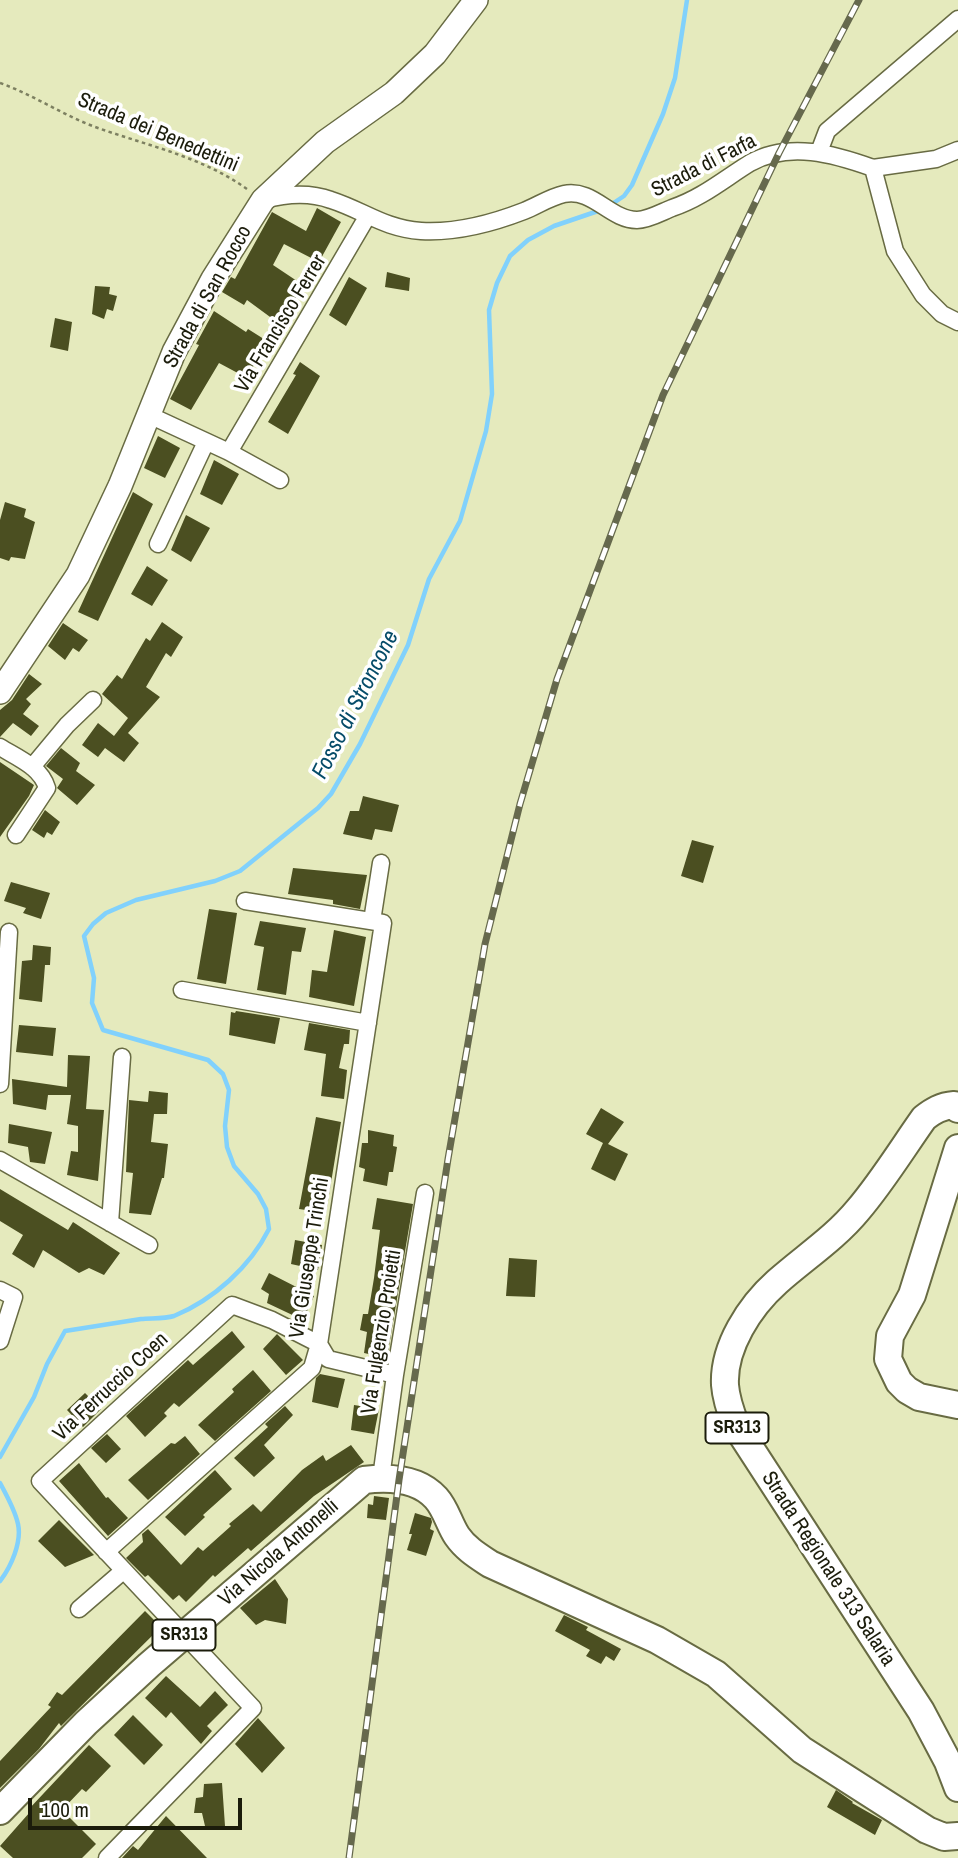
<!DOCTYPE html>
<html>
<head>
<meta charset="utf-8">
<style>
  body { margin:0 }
  #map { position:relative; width:958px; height:1858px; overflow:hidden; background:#e5eabd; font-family:"Archivo Narrow",sans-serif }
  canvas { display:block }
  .scale { position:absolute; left:28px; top:1798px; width:214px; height:32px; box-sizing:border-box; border:4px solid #1b1c0b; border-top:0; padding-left:9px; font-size:21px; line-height:24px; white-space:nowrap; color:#1b1c0b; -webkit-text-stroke:5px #fff; paint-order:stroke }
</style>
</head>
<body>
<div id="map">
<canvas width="958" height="1858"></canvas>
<div class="scale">100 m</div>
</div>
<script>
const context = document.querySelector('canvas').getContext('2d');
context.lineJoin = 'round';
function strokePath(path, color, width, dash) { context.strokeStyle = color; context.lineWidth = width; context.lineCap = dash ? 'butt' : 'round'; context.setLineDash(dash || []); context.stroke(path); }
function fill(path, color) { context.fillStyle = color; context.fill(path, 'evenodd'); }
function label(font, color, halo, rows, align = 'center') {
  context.font = font + ' "Archivo Narrow",sans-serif'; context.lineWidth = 7; context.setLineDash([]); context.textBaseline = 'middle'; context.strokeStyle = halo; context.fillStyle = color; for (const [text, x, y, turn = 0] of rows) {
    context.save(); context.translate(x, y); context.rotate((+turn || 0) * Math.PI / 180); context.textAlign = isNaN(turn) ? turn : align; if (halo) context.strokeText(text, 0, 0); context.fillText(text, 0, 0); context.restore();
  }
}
const stream = new Path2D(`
  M609 206 624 196 632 185 663 114 675 78 687 0
  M0 1457 34 1397 47 1364 65 1331C90 1327 116 1323 141 1319 151 1318 164 1319 174 1316 213 1300 250 1267 269 1229L266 1209 258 1194 234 1166 227 1147 225 1126 229 1090 223 1074 208 1060 103 1030 92 1003 94 978 84 936 93 924 106 913 136 900 215 881 240 871 318 808 331 794 360 744 408 645 429 579 460 521 486 431 492 394 489 310 497 283 510 256 528 240 554 226 601 210
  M0 1483C7 1496 15 1510 18 1524 22 1542 11 1567 0 1581`);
const building = new Path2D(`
  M317 208 341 222 319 262 284 244 273 265 303 285 281 325 247 300 244 305 222 292 231 277 235 279 272 212 306 231Z
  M387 272 410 278 409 291 385 287Z
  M349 277 367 288 346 326 329 315Z
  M95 286 110 287 109 294 117 296 113 311 107 309 104 319 92 314Z
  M214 311 246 332 248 329 267 341 247 378 219 363 191 410 170 399 199 345 196 344Z
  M55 318 72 322 68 351 50 347Z
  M300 362 320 376 288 434 268 422 296 375 293 374Z
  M158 436 180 448 165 478 144 468Z
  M214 460 239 474 222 505 200 494Z
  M133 492 153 504 98 621 78 612Z
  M5 502 26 509 24 517 35 522 25 559 11 557 9 561 0 558V520Z
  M186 515 210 528 191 562 171 550Z
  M147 566 168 580 152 606 131 594Z
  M162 622 183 637 171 657 166 653 146 687 160 697 128 733 139 743 124 762 105 748 98 757 82 745 98 723 114 736 128 718 102 694 117 675 122 679 146 638 150 641Z
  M63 623 88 640 79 652 73 648 65 660 48 646Z
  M29 674 42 684 26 699 31 704 23 714 39 726 31 736 13 723 0 737V710L12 700Z
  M61 748 80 763 76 771 95 785 77 805 57 788 63 779 46 766Z
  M0 762 34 785 29 796 0 837Z
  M363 796 399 805 392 832 375 829 372 840 343 834 350 811H359Z
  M45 810 60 822 52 835 47 832 44 838 32 830Z
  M692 840 714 846 703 883 681 876Z
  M293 868 367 875 360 909 333 904V900L288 894Z
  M11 882 50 893 41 919 23 913 26 908 4 901Z
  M209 909 237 913 226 984 197 979Z
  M260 921 306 928 301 952 292 951 286 995 257 990 264 947 254 945Z
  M334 930 366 937 354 1006 309 997 312 970 327 972Z
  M33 945 51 947 50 965H45L42 1002 19 999 22 961 32 960Z
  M236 1011 280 1018 275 1044 229 1035 231 1012 235 1013Z
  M309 1023 350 1030 349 1044H344L339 1068 347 1070 344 1099 321 1096 326 1054 304 1050Z
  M19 1025 56 1028 53 1056 16 1052Z
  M68 1055 90 1056 86 1109 104 1110 98 1181 67 1175 71 1151 78 1152V1126L67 1124 71 1095H48L46 1110 13 1104 12 1079 67 1087Z
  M149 1091 168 1093 167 1114H154L151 1142 168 1144 164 1178H162L151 1215 129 1213 133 1173 126 1172 129 1100 148 1102Z
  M601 1108 624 1122 608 1144 628 1154 615 1181 591 1169 603 1143 586 1134Z
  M316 1117 341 1122 326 1213 299 1209Z
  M9 1124 52 1132 45 1164 30 1162 28 1147 8 1143Z
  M368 1130 394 1135 393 1146 397 1147 393 1172H389L387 1186 363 1181 365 1169 359 1167 362 1143H368Z
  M0 1189 68 1230 73 1222 120 1253 104 1275 89 1268 79 1273 43 1250 34 1268 12 1254 23 1235 0 1221Z
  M377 1198 413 1204 387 1358 364 1353 367 1332 360 1330 363 1314H368L374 1278 380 1230 372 1229Z
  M295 1240 322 1245 318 1270 291 1264Z
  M509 1258 537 1260 535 1297 506 1296Z
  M269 1273 314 1296 303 1320 267 1303 269 1294 261 1289Z
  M232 1331 245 1347 179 1407 174 1403 164 1413 167 1416 145 1437 126 1416 188 1360 193 1365Z
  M277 1334 303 1360 286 1375 263 1349Z
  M253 1370 271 1391 215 1441 198 1425 234 1392 232 1389Z
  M320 1374 345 1379 338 1408 312 1402 316 1378Z
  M85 1393 101 1409 83 1427 67 1410Z
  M354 1405 379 1409 374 1434 351 1430Z
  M285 1406 293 1415 264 1445 275 1458 254 1477 234 1458 268 1427 265 1424Z
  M107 1434 121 1449 106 1463 91 1448Z
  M185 1436 200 1454 148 1500 128 1480 171 1443 175 1444Z
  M351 1445 364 1462 314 1496 251 1551 248 1548 215 1577 213 1575 186 1602 179 1595 173 1600 148 1575 145 1577 126 1558 143 1542 142 1534 148 1529 181 1565 198 1547 203 1551 231 1526 229 1524 253 1504 261 1512 302 1470 323 1455 326 1461Z
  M79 1463 106 1498 108 1497 128 1518 108 1536 59 1481Z
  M215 1470 232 1489 203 1515 205 1517 185 1536 165 1517Z
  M374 1496 389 1498 386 1520 367 1518 368 1504 373 1505Z
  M415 1513 431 1518 432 1522 430 1529 434 1531 426 1556 407 1550 412 1534H409Z
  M59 1520 94 1555 65 1567 38 1541Z
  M275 1579 288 1599 286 1624 265 1620 256 1625 240 1608Z
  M145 1611 161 1627 61 1726 59 1723 39 1749 0 1788V1761L51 1707 48 1705 57 1692 62 1695Z
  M564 1615 588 1627 586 1630 621 1649 614 1661 606 1656 601 1664 586 1656 590 1650 555 1631Z
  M166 1676 200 1707 215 1691 228 1705 207 1726 212 1731 201 1744 171 1712 166 1718 145 1698Z
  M133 1715 163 1745 144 1765 114 1735Z
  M258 1718 285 1748 262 1773 235 1744Z
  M89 1745 111 1766 86 1792 82 1789 62 1810 96 1844 82 1858H13L0 1846 30 1812 28 1810Z
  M222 1783 225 1826H205L202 1813H194L196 1798 203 1797 204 1784Z
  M836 1790 853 1802 852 1803 882 1820 875 1835 827 1807Z
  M166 1816 207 1858H122L133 1846 138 1850Z`);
const path = new Path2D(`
  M0 83C34 95 64 116 98 128 149 146 202 157 247 189`);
const minor = new Path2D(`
  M819 152 827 131 958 19
  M873 168 936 159 958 150
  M264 200C286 194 309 192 331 200 365 211 383 228 421 231 455 233 493 223 524 211 537 206 550 197 564 194 593 188 610 220 637 220 648 220 662 212 672 208 702 198 724 179 750 163 789 141 834 154 873 168L895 251 923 295 942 314 958 322
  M149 415 229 452 280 480
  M229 452 367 217
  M158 544 206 442
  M0 747C18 758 41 767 47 788L16 835
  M32 767 67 725 93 700
  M372 921 381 863
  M182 990 368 1023
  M0 1084 9 932
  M0 1160 149 1245
  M110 1223 122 1057
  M0 1290 14 1297 0 1341
  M381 1478 395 1375 425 1193
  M106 1552 312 1368 319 1344 383 923 245 901
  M79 1609 123 1571
  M107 1858 253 1708 40 1481 232 1305 272 1320 319 1344 328 1359 395 1375`);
const secondary = new Path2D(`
  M0 692 78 575 120 486 174 352 213 279 263 200 325 142 394 93 435 54 476 0`);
const primary = new Path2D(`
  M958 1109 954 1105C941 1106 933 1111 924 1118 902 1149 882 1182 858 1210 835 1238 804 1258 777 1282 750 1306 723 1347 725 1385 726 1399 731 1413 736 1426L921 1711 948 1762 958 1788
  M958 1148 912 1295 890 1336 888 1359 899 1382 907 1390 919 1397 958 1405
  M0 1811 86 1723 149 1665 364 1480C388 1477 418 1478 436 1498 446 1509 449 1524 457 1536 466 1549 478 1556 490 1564L657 1640 716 1674 802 1750 927 1830 944 1837 958 1836`);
const rail = new Path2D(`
  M349 1858 399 1480 448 1159 485 944 520 804 557 679 663 395 779 153 859 0`);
const shields = [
  [737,1428,63],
  [184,1635,63]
];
const shieldNames = [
  ["SR313",737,1428],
  ["SR313",184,1635]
];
const streetNames = [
  ["Strada dei Benedettini",158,133,23],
  ["Strada di Farfa",704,166,-27],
  ["Strada di San Rocco",208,297,-61],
  ["Via Francisco Ferrer",281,324,-59],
  ["Via Giuseppe Trinchi",310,1258,-81],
  ["Via Fulgenzio Proietti",382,1332,-81],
  ["Via Ferruccio Coen",111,1387,-43],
  ["Via Nicola Antonelli",279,1553,-41],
  ["Strada Regionale 313 Salaria",828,1569,57]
];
const waterNames = [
  ["Fosso di Stroncone",356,705,-63]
];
strokePath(stream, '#81d1fc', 4.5);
fill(building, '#4b4f21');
strokePath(minor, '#686b43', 19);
strokePath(secondary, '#686b43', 26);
strokePath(primary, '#686b43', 30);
strokePath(path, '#7d8061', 2.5, [3.5, 3.5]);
strokePath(minor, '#fff', 16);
strokePath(secondary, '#fff', 23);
strokePath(primary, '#fff', 26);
strokePath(rail, '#66694d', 7);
strokePath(rail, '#fff', 4.5, [13]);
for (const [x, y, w] of shields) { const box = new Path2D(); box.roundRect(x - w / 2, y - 15.5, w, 31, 5); context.fillStyle = '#fff'; context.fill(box); strokePath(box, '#1b1c0b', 2); }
label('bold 19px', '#1b1c0b', null, shieldNames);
label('21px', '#1b1c0b', '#fff', streetNames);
label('italic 23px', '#064c69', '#fff', waterNames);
</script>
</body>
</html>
